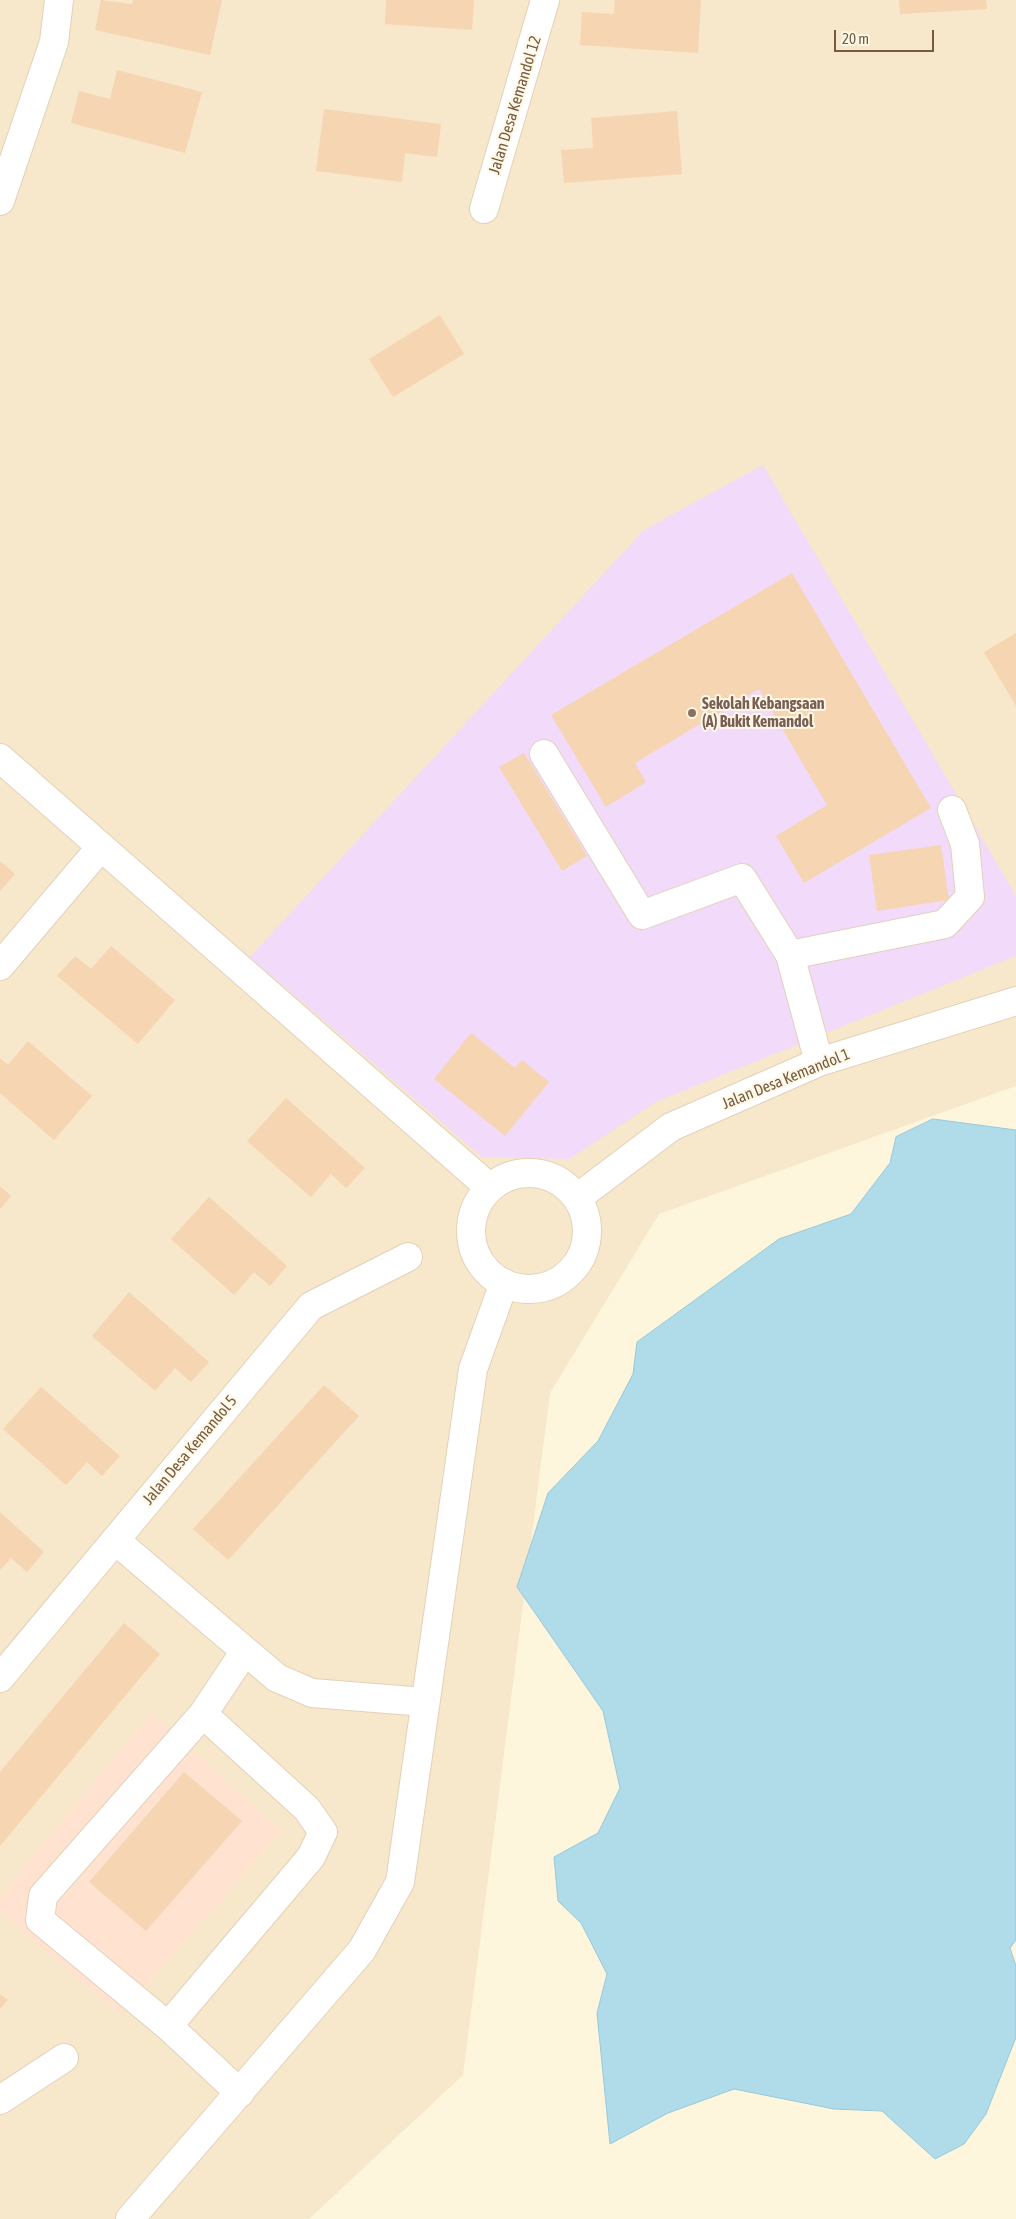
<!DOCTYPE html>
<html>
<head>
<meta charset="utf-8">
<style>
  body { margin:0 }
  #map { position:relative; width:1016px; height:2219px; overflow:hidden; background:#fef5dd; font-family:"Asap Condensed",sans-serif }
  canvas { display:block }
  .scale { position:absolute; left:834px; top:30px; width:100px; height:22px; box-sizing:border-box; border:2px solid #765b44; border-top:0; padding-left:6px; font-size:15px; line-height:18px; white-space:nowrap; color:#765b44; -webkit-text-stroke:4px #fff8e5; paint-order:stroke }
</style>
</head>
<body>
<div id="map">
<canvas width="1016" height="2219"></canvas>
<div class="scale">20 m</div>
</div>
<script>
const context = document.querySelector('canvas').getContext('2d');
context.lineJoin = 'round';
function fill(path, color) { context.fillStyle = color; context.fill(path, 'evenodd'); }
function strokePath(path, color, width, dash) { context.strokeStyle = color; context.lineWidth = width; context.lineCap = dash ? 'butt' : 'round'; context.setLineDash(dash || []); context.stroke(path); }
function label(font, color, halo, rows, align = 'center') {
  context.font = font + ' "Asap Condensed",sans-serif'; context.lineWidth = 4; context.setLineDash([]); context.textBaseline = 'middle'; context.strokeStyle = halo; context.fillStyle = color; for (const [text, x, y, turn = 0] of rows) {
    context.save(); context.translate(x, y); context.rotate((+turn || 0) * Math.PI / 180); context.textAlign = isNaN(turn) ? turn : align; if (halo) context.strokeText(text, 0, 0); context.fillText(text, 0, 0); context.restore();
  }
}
const residential = new Path2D(`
  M0 0H1016V1086L659 1214 550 1393 463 2075 309 2219H0Z`);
const commercial = new Path2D(`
  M151 1713 282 1831 120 2015 0 1912V1897Z`);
const education = new Path2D(`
  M763 465 1016 896V956L656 1102 569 1159 482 1157 250 957 644 530Z`);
const water = new Path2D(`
  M933 1119 1016 1130V1940L1010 1948 1016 1966V2037L986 2114 964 2144 935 2159 882 2111 834 2109 734 2089 668 2113 610 2144 597 2013 607 1974 581 1923 558 1901 554 1857 598 1833 620 1788 603 1711 517 1587 548 1493 598 1441 633 1374 637 1342 779 1239 851 1214 890 1163 896 1137Z`);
const building = new Path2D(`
  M101 0 132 4 133 0H222L210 55 95 30Z
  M386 0H474L472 30 385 24Z
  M615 0H701L698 53 580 45 582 12 614 14Z
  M899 0H986L987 9 900 14Z
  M117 70 202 92 185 153 71 123 79 91 110 99Z
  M324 109 441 124 437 157 405 153 402 182 316 171Z
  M677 111 682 174 564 183 561 150 593 148 591 118Z
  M440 315 464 354 393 397 369 359Z
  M792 573 931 808 804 883 776 836 827 805 759 689 635 763 646 782 606 807 551 715Z
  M1016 633V706L984 652Z
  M524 753 587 856 562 871 499 767Z
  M941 845 949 900 877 911 869 855Z
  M0 861 15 874 0 891Z
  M111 946 175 1000 138 1044 57 976 75 956 91 969Z
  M471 1033 515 1068 522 1060 549 1082 505 1136 434 1079Z
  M28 1041 92 1096 54 1140 0 1093V1058L8 1065Z
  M286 1098 365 1168 346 1188 331 1174 311 1197 247 1141Z
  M0 1186 11 1196 0 1209Z
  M209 1197 287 1266 270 1286 254 1272 234 1295 171 1239Z
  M129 1292 209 1362 191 1382 175 1368 155 1391 92 1336Z
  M324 1385 359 1416 228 1560 193 1529Z
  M41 1387 120 1456 102 1476 87 1462 66 1485 3 1429Z
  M0 1512 44 1552 27 1572 11 1558 0 1570Z
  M124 1623 160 1654 0 1846V1772Z
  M184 1772 242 1821 146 1931 89 1882Z
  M0 1994 8 2000 0 2009Z`);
const minor = new Path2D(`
  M0 201 54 42 59 0
  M484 209 545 0
  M544 754 642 915 742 878 790 955
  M0 758 490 1188
  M0 966 101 847
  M819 1062 790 955 945 924 970 897 965 844 952 810
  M471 1231a58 58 0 1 1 116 0a58 58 0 1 1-116 0Z
  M577 1198 671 1127 819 1062 1016 1001
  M115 1540 277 1678 312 1693 425 1702
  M0 1678 311 1306 408 1257
  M203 1714 245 1651
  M168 2026 40 1920 43 1896 203 1714 307 1809 323 1832 311 1857 168 2026 240 2093
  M0 2100 64 2058
  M130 2219 362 1950 400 1882 473 1369 504 1283`);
const markers = [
  [692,713,5,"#8d6e63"]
];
const streetNames = [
  ["Jalan Desa Kemandol 12",515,105,-73],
  ["Jalan Desa Kemandol 1",786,1079,-22],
  ["Jalan Desa Kemandol 5",190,1450,-50]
];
const educationNames = [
  ["Sekolah Kebangsaan",702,704],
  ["(A) Bukit Kemandol",702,722]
];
fill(residential, '#f7e7cb');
fill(commercial, '#ffe3d0');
fill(education, '#f2dafa');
fill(water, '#b0dbe9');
strokePath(water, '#95c9dc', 1);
fill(building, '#f6d5b2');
strokePath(minor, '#e3d1b9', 30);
strokePath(minor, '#fff', 28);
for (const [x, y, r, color] of markers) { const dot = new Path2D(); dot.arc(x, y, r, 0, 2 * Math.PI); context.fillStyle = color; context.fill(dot); strokePath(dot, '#fff8e5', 2); }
label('16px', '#765b44', '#fff8e5', streetNames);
label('bold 16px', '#785e54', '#fff8e5', educationNames, 'left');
</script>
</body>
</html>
